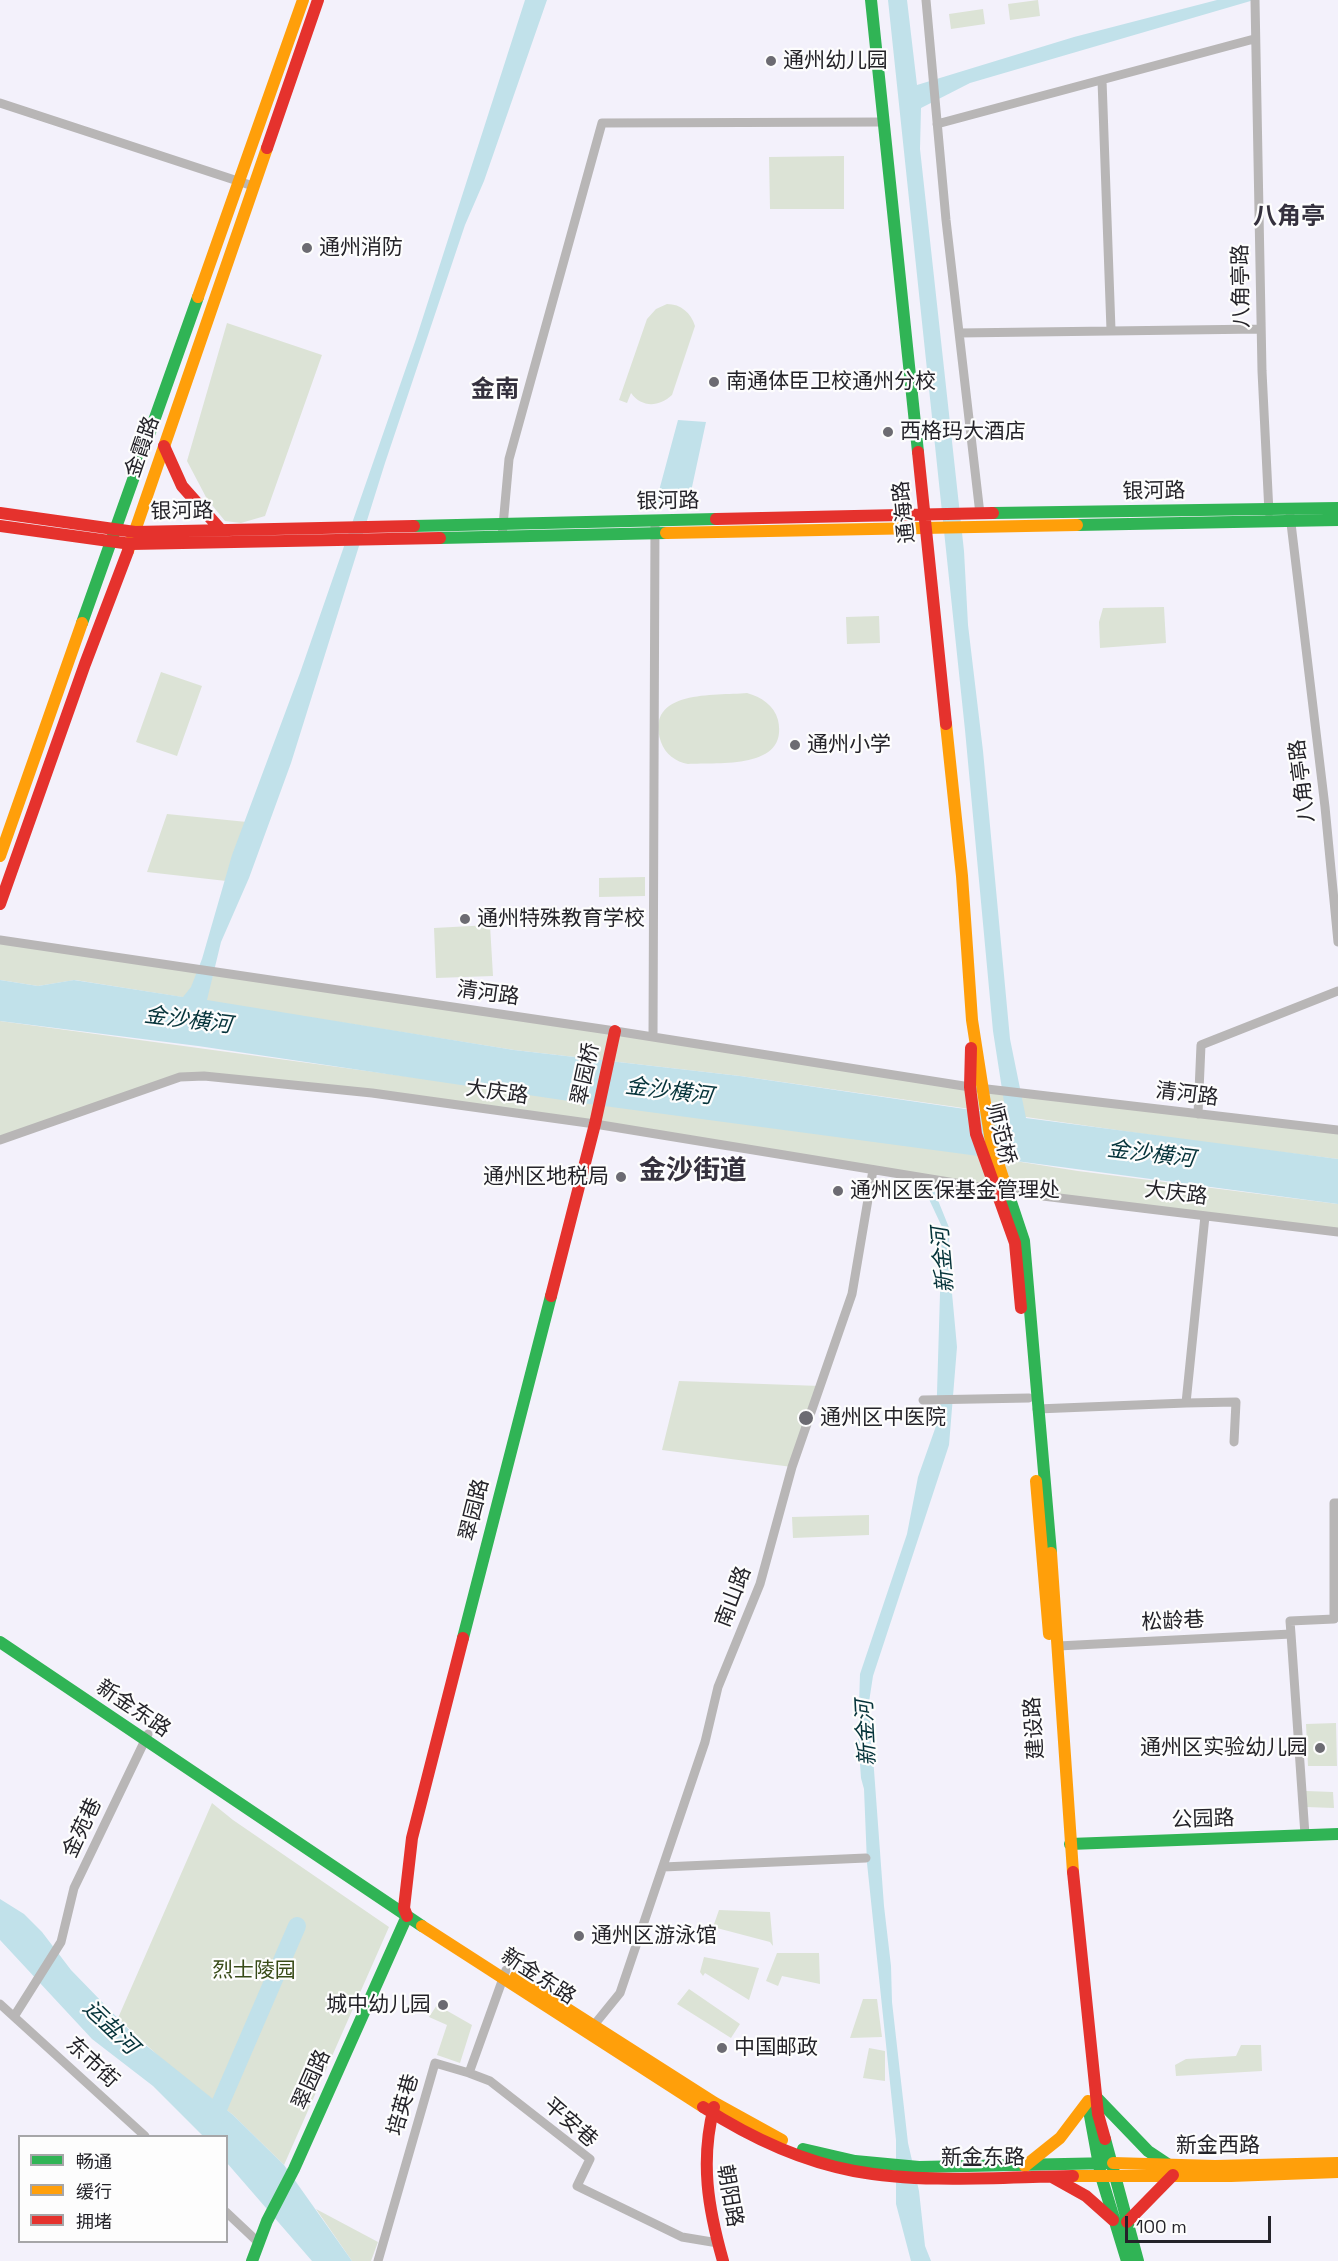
<!DOCTYPE html>
<html>
<head>
<meta charset="utf-8">
<style>
  body { margin:0 }
  #map { position:relative; width:1338px; height:2261px; overflow:hidden; background:#f3f1fb; font-family:"Space Grotesk","Noto Sans SC",sans-serif }
  canvas { display:block }
  .legend { position:absolute; left:18px; top:2135px; width:210px; height:108px; box-sizing:border-box; background:#fdfdfd; border:2px solid #a6a6a8; margin:0; padding:8px 10px; list-style:none; font-size:18px; color:#242329 }
  .legend li { display:flex; align-items:center; gap:12px; height:30px }
  .legend b { width:30px; border:2px solid #a6a6a8 }
  .scale { position:absolute; left:1125px; top:2216px; width:146px; height:27px; box-sizing:border-box; border:3px solid #242329; border-top:0; padding-left:8px; font-size:18px; line-height:21px; white-space:nowrap; color:#242329; -webkit-text-stroke:4px #fdfdfd; paint-order:stroke }
</style>
</head>
<body>
<div id="map">
<canvas width="1338" height="2261"></canvas>
<ul class="legend">
<li><b style="height:8px;background:#30b455"></b>畅通</li>
<li><b style="height:8px;background:#ff9f0a"></b>缓行</li>
<li><b style="height:8px;background:#e5322d"></b>拥堵</li>
</ul>
<div class="scale">100 m</div>
</div>
<script>
const context = document.querySelector('canvas').getContext('2d');
context.lineJoin = 'round';
function fill(path, color) { context.fillStyle = color; context.fill(path, 'evenodd'); }
function strokePath(path, color, width, dash) { context.strokeStyle = color; context.lineWidth = width; context.lineCap = dash ? 'butt' : 'round'; context.setLineDash(dash || []); context.stroke(path); }
function label(font, color, halo, rows, align = 'center') {
  context.font = font + ' "Space Grotesk","Noto Sans SC",sans-serif'; context.lineWidth = 4.5; context.setLineDash([]); context.textBaseline = 'middle'; context.strokeStyle = halo; context.fillStyle = color; for (const [text, x, y, turn = 0] of rows) {
    context.save(); context.translate(x, y); context.rotate((+turn || 0) * Math.PI / 180); context.textAlign = isNaN(turn) ? turn : align; if (halo) context.strokeText(text, 0, 0); context.fillText(text, 0, 0); context.restore();
  }
}
const green = new Path2D(`
  M1038 0 1040 16 1010 20 1008 4Z
  M983 9 985 24 951 29 949 14Z
  M844 156V209H770L769 157Z
  M667 304C681 304 691 313 695 326L672 395C659 407 642 408 631 393L627 403 619 400 647 319 656 309Z
  M227 323 322 355 265 516 241 523 225 521 207 499 187 461Z
  M1164 607 1166 643 1100 648 1099 622 1103 608Z
  M879 616 880 643 847 644 846 617Z
  M161 672 202 686 177 756 136 742Z
  M747 693C761 697 774 705 778 720 789 770 719 762 688 764 676 762 665 754 661 742 644 689 715 696 747 693Z
  M167 814 257 823 235 882 147 872Z
  M645 877V896L599 897V878Z
  M490 925 493 976 436 978 434 928Z
  M0 940 970 1087 1338 1130V1159L1207 1143 740 1076 514 1050 75 980 38 986 0 980Z
  M0 1021 933 1148 1078 1171 1338 1204V1232L1010 1192 595 1124 205 1072 0 1136Z
  M679 1381 820 1386 792 1467 662 1450Z
  M869 1515V1535L793 1538 792 1517Z
  M1336 1723 1337 1766H1308L1306 1724Z
  M1306 1791 1333 1792 1334 1808 1306 1807Z
  M212 1803 233 1820 389 1927 284 2165 233 2115 170 2067 118 2018Z
  M719 1910 770 1912 773 1946 770 1942 713 1927Z
  M777 1953H819L820 1984 782 1976 778 1986 766 1981Z
  M704 1957 759 1968 749 2000 705 1973 703 1976 700 1972Z
  M689 1989 740 2024 731 2038 677 2004Z
  M863 1999H877L882 2037 850 2038Z
  M437 2005 472 2025 460 2063 437 2055 447 2025 429 2017Z
  M1241 2045H1261L1262 2071 1176 2076 1175 2065 1186 2059 1236 2056Z
  M869 2048 885 2051V2081L863 2078Z
  M316 2209 378 2242 371 2261H352Z`);
const water = new Path2D(`
  M525 0H547L484 181 465 225 385 463 291 763 249 878 221 942 207 1000 514 1050 740 1076 1006 1115 993 1031 965 730 888 0H907L917 85 1074 37 1217 0H1254L970 83 921 108 920 149 964 551 968 625 983 751 1010 1039 1026 1118 1338 1159V1204L589 1104 198 1046 0 1021V980L38 986 74 980 183 997 191 987 202 959 232 855 300 673 416 339Z
  M678 420 706 422 689 501 656 502Z
  M921 1182 931 1183 950 1230 948 1250 957 1347 949 1445 873 1676 869 1702 884 1906 891 1966 892 2002 908 2143 919 2191 925 2246 931 2261H911L896 2204V2140L867 1863 864 1789 861 1778 858 1737 860 1674 907 1534 918 1477 936 1426 942 1227Z
  M0 1899 24 1914 42 1932 71 1970 138 2039 233 2115 284 2165 352 2261H312L227 2163 226 2136H203L153 2086 92 2039 0 1940Z`);
const river = new Path2D(`
  M211 2125 297 1926`);
const street = new Path2D(`
  M926 0 946 220 980 514
  M1255 0 1262 371 1269 513
  M1102 80 1111 330
  M0 103 253 186
  M937 124 1254 39
  M959 333 1261 329
  M1290 515 1325 807 1338 942
  M502 537 509 459 602 123 883 122
  M0 940 615 1031 970 1087 1338 1130
  M653 1037 655 522
  M1198 1114 1201 1045 1338 991
  M0 1140 180 1077 204 1076 372 1093 595 1124 1010 1192 1338 1232
  M923 1400 1029 1398
  M1186 1403 1236 1402 1234 1442
  M1037 1409 1186 1403 1205 1216
  M1291 1634 1290 1621 1334 1619V1503H1338
  M1058 1646 1291 1634 1305 1835
  M663 1867 866 1858
  M0 2004 145 2136
  M15 2015 61 1942 74 1888 148 1734
  M594 2025 620 1993 705 1742 718 1687 760 1584 792 1467 852 1294 873 1170
  M469 2073 490 2081 590 2159 577 2186 682 2237 718 2243
  M226 2212 259 2243
  M378 2261 435 2063 469 2073 506 1970`);
const fast = new Path2D(`
  M871 0 918 452
  M993 513 1338 508
  M1077 525 1338 520
  M414 526 716 519
  M440 538 666 533
  M82 623 198 297
  M1008 1193 1024 1241 1051 1553
  M463 1638 551 1296
  M0 1642 422 1926
  M1070 1844 1338 1834
  M1096 2097 1148 2151 1169 2165
  M1088 2105 1101 2176 1127 2261
  M1105 2139 1138 2261
  M803 2149 855 2161 919 2167 1113 2163
  M252 2261 267 2221 294 2169 407 1916`);
const slow = new Path2D(`
  M198 297 303 0
  M666 533 1077 525
  M128 551 267 148
  M946 724 962 876 972 1020 991 1142 1008 1193
  M0 856 82 623
  M1036 1481 1049 1634
  M1051 1553 1073 1872
  M422 1926 703 2107
  M516 1976 715 2103 782 2140
  M1113 2163 1215 2166 1338 2163
  M1025 2166 1060 2138 1088 2101
  M1073 2176H1231L1338 2172`);
const jam = new Path2D(`
  M267 148 318 0
  M164 446 182 486 221 530
  M918 452 946 724
  M0 513 135 532 414 526
  M716 519 993 513
  M0 526 131 544 440 538
  M0 904 85 664 128 551
  M971 1048 970 1087 976 1134 1015 1243 1021 1308
  M551 1296 595 1124 615 1031
  M1073 1872 1098 2114 1105 2139
  M407 1916 404 1908 412 1838 463 1638
  M703 2107C748 2136 801 2161 854 2171 923 2184 1003 2177 1073 2176
  M714 2107C700 2161 708 2208 723 2261
  M1052 2177 1086 2196 1113 2220
  M1127 2222 1173 2175`);
const markers = [
  [771,61,6,"#6c6b72"],
  [307,248,6,"#6c6b72"],
  [714,382,6,"#6c6b72"],
  [888,432,6,"#6c6b72"],
  [795,745,6,"#6c6b72"],
  [465,919,6,"#6c6b72"],
  [621,1177,6,"#6c6b72"],
  [838,1191,6,"#6c6b72"],
  [806,1418,8,"#6c6b72"],
  [1320,1748,6,"#6c6b72"],
  [579,1936,6,"#6c6b72"],
  [443,2005,6,"#6c6b72"],
  [722,2048,6,"#6c6b72"]
];
const poiNames = [
  ["通州幼儿园",783,61],
  ["通州消防",319,248],
  ["南通体臣卫校通州分校",726,382],
  ["西格玛大酒店",900,432],
  ["通州小学",807,745],
  ["通州特殊教育学校",477,919],
  ["通州区地税局",609,1177,"right"],
  ["通州区医保基金管理处",850,1191],
  ["通州区中医院",820,1418],
  ["通州区实验幼儿园",1308,1748,"right"],
  ["通州区游泳馆",591,1936],
  ["城中幼儿园",431,2005,"right"],
  ["中国邮政",734,2048]
];
const streetNames = [
  ["八角亭路",1242,286,-91],
  ["金霞路",143,447,-71],
  ["银河路",1154,492,-1],
  ["银河路",668,502,-1],
  ["银河路",182,512,-1],
  ["通海路",905,512,-96],
  ["八角亭路",1303,781,-97],
  ["清河路",488,994,8],
  ["翠园桥",586,1074,-78],
  ["大庆路",497,1093,8],
  ["清河路",1187,1095,7],
  ["师范桥",1000,1134,76],
  ["大庆路",1176,1194,7],
  ["翠园路",475,1510,-76],
  ["南山路",734,1597,-69],
  ["松龄巷",1173,1622,-3],
  ["新金东路",133,1709,34],
  ["建设路",1035,1728,-94],
  ["公园路",1203,1820,-2],
  ["金苑巷",83,1828,-65],
  ["新金东路",538,1977,33],
  ["东市街",92,2063,43],
  ["翠园路",312,2080,-66],
  ["培英巷",404,2105,-74],
  ["平安巷",570,2123,41],
  ["新金西路",1218,2146],
  ["新金东路",983,2158],
  ["朝阳路",729,2196,80]
];
const parkNames = [
  ["烈士陵园",254,1971]
];
const waterNames = [
  ["金沙横河",188,1021,7],
  ["金沙横河",669,1092,7],
  ["金沙横河",1151,1155,7],
  ["新金河",944,1260,-95],
  ["新金河",867,1733,-93],
  ["运盐河",110,2028,44]
];
const quarterNames = [
  ["八角亭",1289,217],
  ["金南",495,390]
];
const districtNames = [
  ["金沙街道",693,1172]
];
fill(green, '#dce3d6');
fill(water, '#c1e1ea');
strokePath(river, '#c1e1ea', 18);
strokePath(street, '#b8b6b6', 9);
strokePath(fast, '#30b455', 12);
strokePath(slow, '#ff9f0a', 12);
strokePath(jam, '#e5322d', 12);
for (const [x, y, r, color] of markers) { const dot = new Path2D(); dot.arc(x, y, r, 0, 2 * Math.PI); context.fillStyle = color; context.fill(dot); strokePath(dot, '#fdfdfd', 2); }
label('21px', '#242329', '#fdfdfd', poiNames, 'left');
label('21px', '#242329', '#fdfdfd', streetNames);
label('21px', '#384b18', '#fdfdfd', parkNames);
label('italic 22px', '#05333a', '#fdfdfd', waterNames);
label('bold 24px', '#35313e', '#fdfdfd', quarterNames);
label('bold 27px', '#35313e', '#fdfdfd', districtNames);
</script>
</body>
</html>
